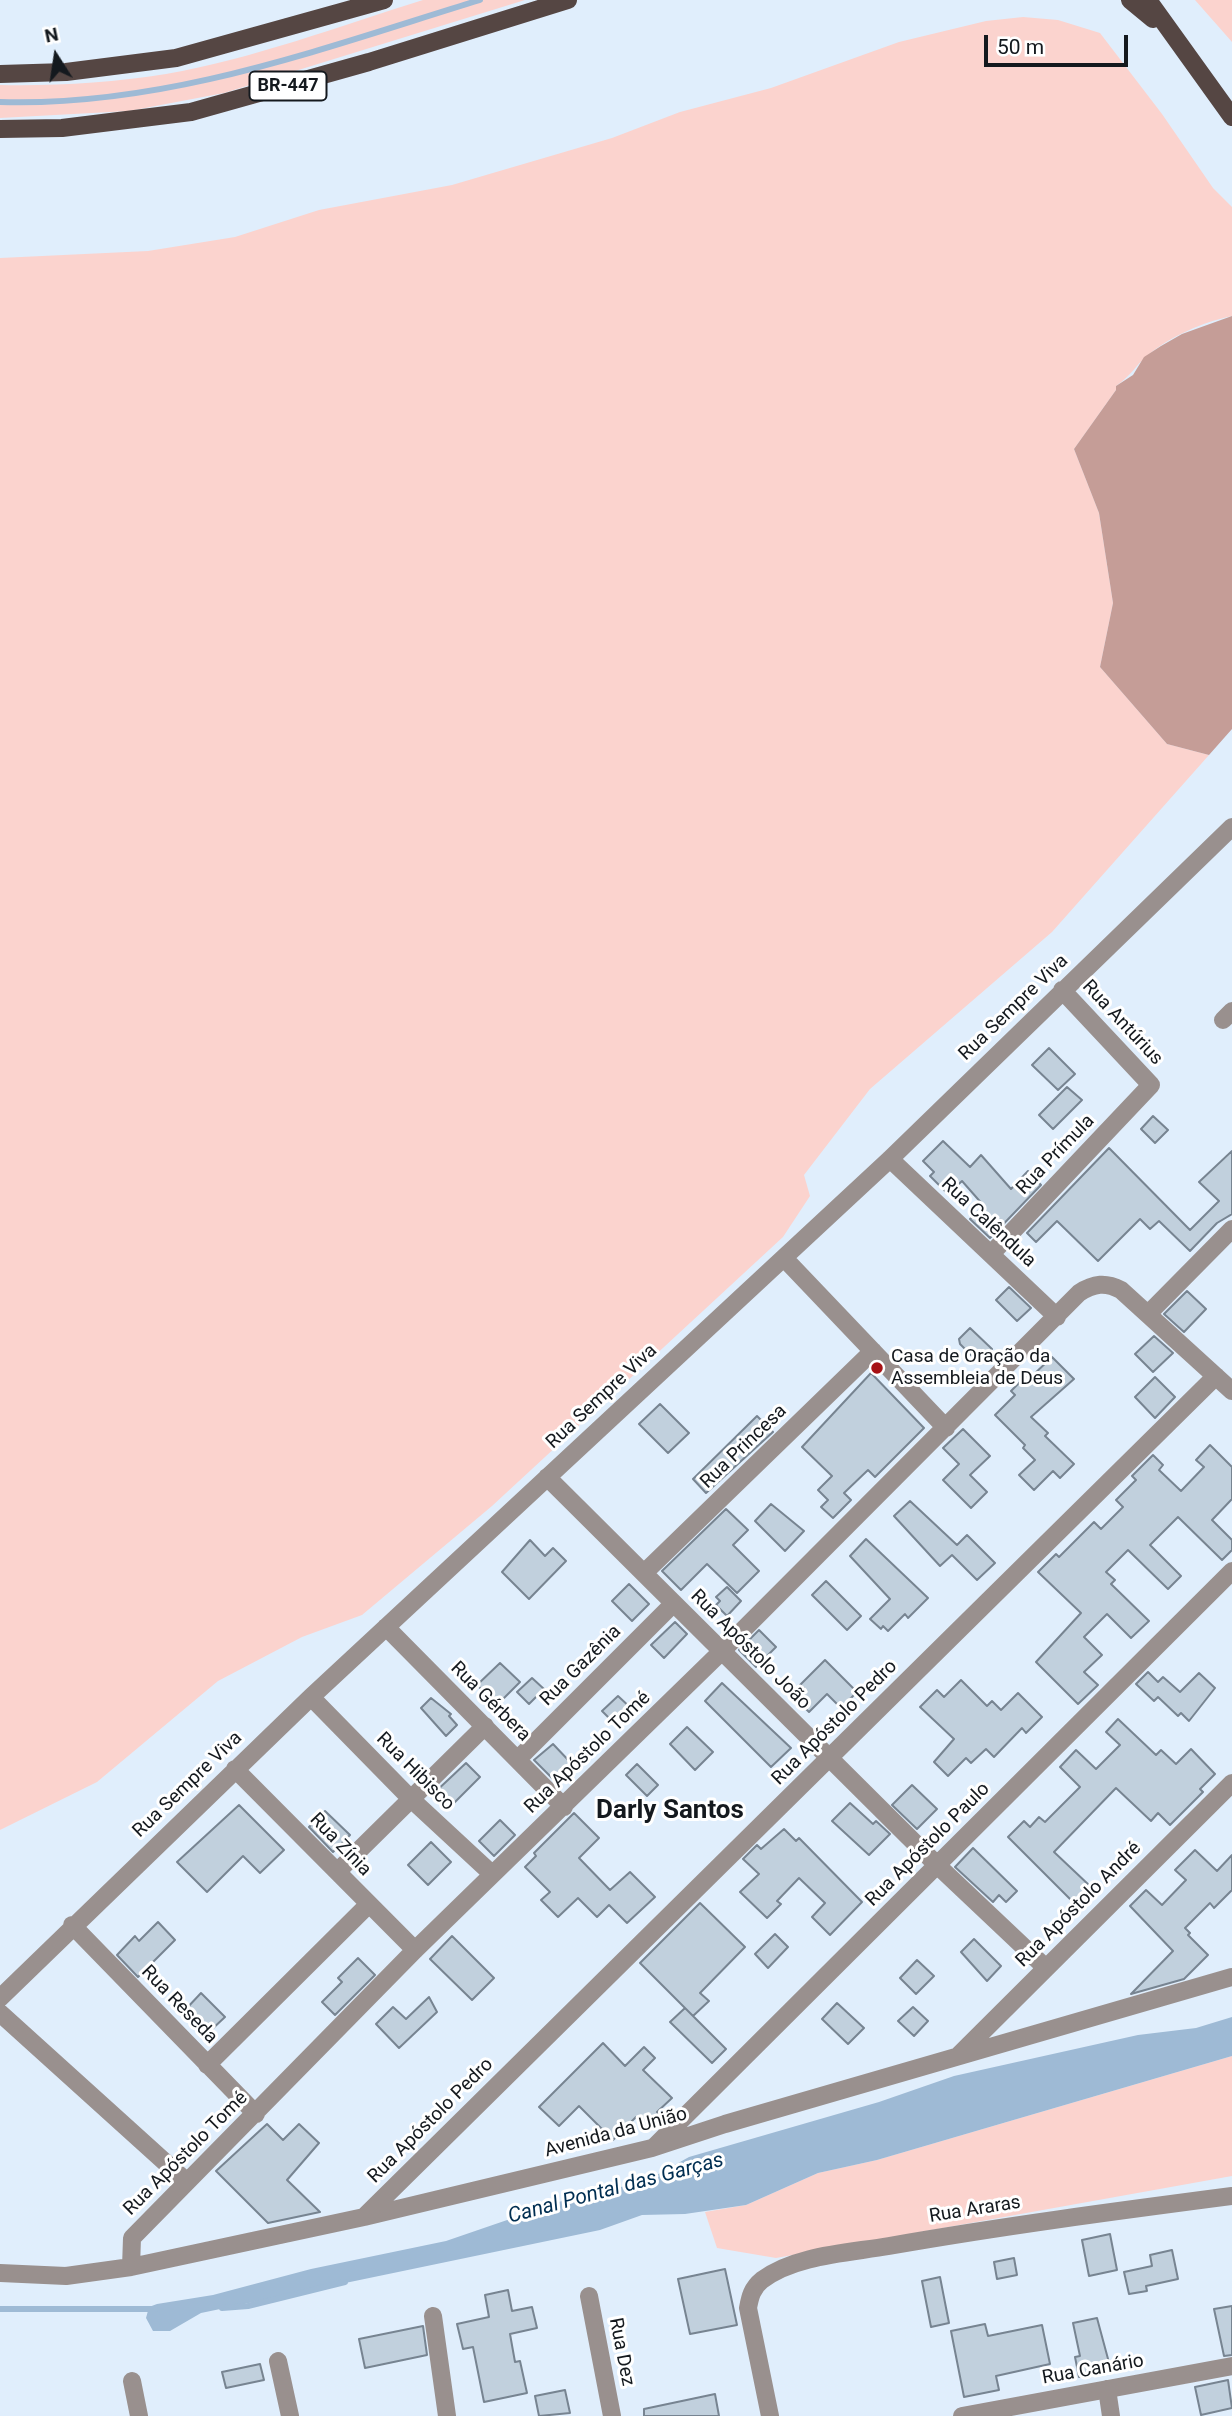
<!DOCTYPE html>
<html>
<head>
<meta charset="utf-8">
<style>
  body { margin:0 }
  #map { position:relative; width:1232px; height:2416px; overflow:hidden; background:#e0eefc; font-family:Roboto,sans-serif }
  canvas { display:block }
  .north { position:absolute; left:21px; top:21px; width:70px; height:70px; -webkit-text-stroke:5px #fff; paint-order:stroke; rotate:348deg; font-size:19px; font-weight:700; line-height:28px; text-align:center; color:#14191e }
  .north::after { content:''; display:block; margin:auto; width:24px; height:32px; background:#14191e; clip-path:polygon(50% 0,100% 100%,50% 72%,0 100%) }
  .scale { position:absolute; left:984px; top:35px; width:144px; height:32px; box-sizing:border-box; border:4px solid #14191e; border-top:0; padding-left:9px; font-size:21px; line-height:24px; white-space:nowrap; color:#14191e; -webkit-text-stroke:5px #fff; paint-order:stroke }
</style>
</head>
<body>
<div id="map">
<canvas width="1232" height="2416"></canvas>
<div class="north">N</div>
<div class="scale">50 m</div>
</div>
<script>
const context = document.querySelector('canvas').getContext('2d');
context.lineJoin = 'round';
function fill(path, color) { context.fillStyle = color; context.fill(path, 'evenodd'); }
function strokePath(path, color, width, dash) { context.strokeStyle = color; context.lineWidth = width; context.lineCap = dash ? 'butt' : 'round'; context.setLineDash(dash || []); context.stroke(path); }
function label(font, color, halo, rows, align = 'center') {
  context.font = font + ' Roboto,sans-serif'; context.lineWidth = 6; context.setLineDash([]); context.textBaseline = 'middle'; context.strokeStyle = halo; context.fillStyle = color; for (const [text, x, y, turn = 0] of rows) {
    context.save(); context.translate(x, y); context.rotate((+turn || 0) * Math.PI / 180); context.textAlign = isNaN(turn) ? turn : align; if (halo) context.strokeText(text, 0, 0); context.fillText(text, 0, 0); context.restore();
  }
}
const green = new Path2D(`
  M423 0H525L224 93 129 111 0 118V85C55 86 111 83 166 74 253 59 339 26 423 0Z
  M1195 0H1232V42Z
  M1023 17 1058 20 1100 33 1162 114 1213 188 1232 207V316C1203 322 1169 337 1147 356 1135 366 1132 375 1116 386V390L1074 449 1099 513 1113 603 1100 667 1167 744 1209 755 1052 932 870 1089 804 1175 810 1196 783 1237 492 1506 362 1615 302 1637 218 1681 97 1782 0 1830V258L148 251 235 237 319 210 452 185 612 138 680 112 771 88 899 42 986 21Z
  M1232 2056V2176L776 2258 717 2248 705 2212 746 2205 818 2173 877 2160Z`);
const forest = new Path2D(`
  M1232 316V729L1209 755 1167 744 1100 667 1113 603 1099 513 1074 449 1116 390V386L1133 375 1144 357 1161 346 1182 334Z`);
const water = new Path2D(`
  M1232 2017V2056L877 2160 818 2173 746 2205 685 2214 642 2215 600 2230 201 2313 170 2331H153L146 2318 149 2307 157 2304 213 2295 311 2269 446 2241 513 2218 529 2209 625 2186 653 2177 689 2157 879 2102 954 2076 1138 2035 1196 2028Z`);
const stream = new Path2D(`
  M0 102C167 107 323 48 480 0
  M222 2308 248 2306 345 2282
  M0 2309H155`);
const building = new Path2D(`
  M1049 1048 1075 1074 1058 1090 1032 1065Z
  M1067 1087 1082 1100 1053 1129 1039 1115Z
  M1153 1116 1168 1130 1155 1143 1141 1129Z
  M943 1141 970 1167 981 1155 1011 1189 1028 1171 1041 1185 990 1238 970 1219 984 1206 962 1181 948 1194 930 1176 934 1172 923 1161Z
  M1109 1148 1190 1230 1219 1201 1199 1182 1232 1151V1214L1217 1223 1190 1251 1159 1221 1150 1229 1140 1219 1098 1261 1057 1221 1036 1242 1027 1233Z
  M1009 1287 1031 1308 1017 1321 996 1300Z
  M1187 1291 1206 1309 1184 1332 1164 1314Z
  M970 1328 992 1349 978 1362 960 1344 959 1339Z
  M1154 1336 1173 1353 1153 1372 1135 1354Z
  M1052 1357 1074 1379 1031 1417 1048 1433 1045 1436 1074 1464 1060 1478 1053 1471 1034 1490 1019 1475 1035 1460 1023 1448 1025 1445 995 1415 1015 1395 1011 1391 1027 1375 1030 1378Z
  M871 1373 924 1428 875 1477 868 1470 844 1493 851 1500 833 1518 821 1507 828 1500 818 1490 832 1476 802 1447Z
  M1155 1377 1175 1397 1155 1418 1135 1397Z
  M660 1404 689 1433 668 1453 639 1424Z
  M757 1416 773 1432 706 1493 693 1479Z
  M963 1429 990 1456 970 1475 987 1492 971 1508 943 1480 959 1464 943 1448Z
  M1210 1445 1232 1467V1499L1212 1520 1232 1540V1550L1222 1560 1178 1517 1150 1545 1181 1576 1168 1589 1128 1550 1106 1572 1115 1580 1111 1584 1149 1621 1131 1638 1107 1614 1084 1637 1102 1655 1084 1672 1098 1685 1078 1704 1036 1662 1081 1613 1038 1572 1056 1554 1059 1557 1094 1522 1101 1529 1123 1507 1116 1500 1136 1480 1132 1476 1153 1455 1163 1465 1159 1470 1181 1491 1204 1467 1196 1460Z
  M910 1501 957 1545 967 1535 995 1563 977 1580 952 1555 940 1566 894 1516Z
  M771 1504 804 1531 785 1551 755 1521Z
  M726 1509 748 1530 733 1545 759 1571 737 1593 707 1564 681 1590 662 1571Z
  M866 1539 928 1598 908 1618 905 1614 888 1631 883 1626 881 1629 870 1619 890 1599 850 1556Z
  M530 1540 545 1556 553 1548 566 1561 529 1599 502 1572Z
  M826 1581 861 1616 847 1630 812 1595Z
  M629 1584 649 1604 632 1621 612 1601Z
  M727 1587 741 1601 727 1616 716 1605 720 1601 716 1597Z
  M675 1622 687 1634 664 1658 651 1645Z
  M759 1630 776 1647 756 1667 739 1650Z
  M825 1660 857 1692 841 1708 827 1694 809 1712 795 1698 804 1688 800 1685Z
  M500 1663 520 1682 497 1705 477 1685Z
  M1148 1672 1158 1682 1163 1677 1180 1692 1199 1673 1215 1688 1189 1721 1181 1713 1178 1716 1158 1697 1154 1701 1136 1684Z
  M532 1678 544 1689 529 1704 517 1692Z
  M961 1680 987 1706 992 1701 1001 1710 1018 1693 1042 1717 1026 1733 1022 1728 994 1757 986 1749 971 1763 966 1758 948 1776 934 1762 954 1739 920 1707 937 1690 944 1697Z
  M722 1683 791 1748 771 1767 705 1701Z
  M618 1696 633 1710 617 1726 602 1711Z
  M431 1698 451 1714 449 1716 457 1725 446 1736 421 1708Z
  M1118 1719 1156 1755 1161 1750 1176 1764 1191 1749 1215 1774 1200 1789 1203 1792 1170 1825 1158 1813 1151 1821 1116 1788 1054 1852 1090 1886 1074 1903 1008 1837 1024 1821 1030 1827 1039 1817 1045 1822 1080 1787 1060 1767 1076 1750 1096 1769 1120 1745 1106 1732Z
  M687 1727 713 1752 695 1770 670 1744Z
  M553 1744 571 1763 553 1779 534 1760Z
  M466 1763 480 1777 447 1810 432 1795Z
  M637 1764 658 1785 647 1796 626 1775Z
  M912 1785 937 1809 917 1829 892 1805Z
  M850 1803 873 1824 876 1821 890 1834 869 1855 832 1821Z
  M239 1805 284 1850 260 1873 243 1856 207 1892 177 1862Z
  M325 1811 350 1835 333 1852 309 1827Z
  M574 1813 599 1838 579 1858 610 1890 630 1872 655 1897 627 1923 609 1905 597 1917 578 1898 558 1917 541 1900 550 1892 525 1867 536 1856 534 1853Z
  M500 1820 515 1835 494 1856 479 1841Z
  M784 1829 796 1841 799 1838 862 1902 830 1935 812 1917 825 1903 799 1878 777 1901 781 1904 767 1918 740 1892 759 1874 743 1859 757 1845 761 1849Z
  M431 1842 451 1862 428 1885 408 1865Z
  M973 1848 1017 1891 1006 1902 999 1895 993 1902 955 1867Z
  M1195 1850 1217 1871 1232 1855V1890L1214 1908 1210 1903 1185 1928 1190 1933 1188 1935 1208 1955 1184 1979 1131 1994 1173 1951 1130 1906 1146 1890 1162 1905 1186 1880 1175 1870Z
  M700 1903 745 1947 700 1993 709 2001 693 2016 640 1963Z
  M158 1922 175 1940 138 1977 117 1955 135 1936 139 1941Z
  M775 1934 788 1947 768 1968 755 1954Z
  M452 1936 494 1978 472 2000 430 1959Z
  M974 1939 1001 1966 987 1981 961 1952Z
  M358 1958 375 1975 335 2015 322 2002 342 1982 338 1978Z
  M917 1960 934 1976 916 1994 900 1978Z
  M201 1993 225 2017 209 2032 186 2009Z
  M429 1997 437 2012 399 2048 376 2024 393 2007 406 2019Z
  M837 2003 864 2028 848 2044 822 2019Z
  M913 2007 928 2021 914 2036 898 2021Z
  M685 2008 726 2049 712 2063 670 2022Z
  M603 2043 625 2066 644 2047 655 2058 643 2070 672 2098 657 2112 662 2118 649 2131 636 2117 613 2140 579 2106 559 2126 539 2107Z
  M267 2124 283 2140 299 2124 319 2143 287 2180 320 2212 268 2223 216 2171Z
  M1110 2234 1117 2270 1089 2276 1082 2240Z
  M1172 2250 1178 2279 1146 2286 1147 2291 1129 2294 1124 2272 1152 2266 1150 2255Z
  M1014 2258 1017 2275 997 2279 994 2262Z
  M725 2269 737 2325 690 2334 678 2279Z
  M940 2277 949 2323 931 2327 922 2281Z
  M508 2290 512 2311 532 2307 537 2328 510 2334 515 2362 520 2361 527 2393 484 2402 473 2347 463 2349 457 2324 489 2317 485 2295Z
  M1232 2306V2355L1224 2356 1214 2309Z
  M1097 2318 1111 2370 1079 2377 1075 2357 1080 2356 1073 2323Z
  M985 2324 988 2336 1042 2325 1050 2364 996 2376 999 2390 964 2397 951 2331Z
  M423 2326 427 2355 365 2368 359 2339Z
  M260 2364 264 2380 226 2388 222 2372Z
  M1228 2380 1232 2408 1201 2415 1195 2387Z
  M565 2390 570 2413 539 2416 535 2396Z
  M715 2394 719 2416H644V2409Z`);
const minor = new Path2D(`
  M1223 1020 1232 1011
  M890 1159 1057 1317
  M991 1254 1151 1085 1062 990
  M784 1258 946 1428
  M1149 1313 1232 1229
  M547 1477 937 1865 1046 1968
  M644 1573 873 1351
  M386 1627 564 1807
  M311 1697 411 1799 492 1874
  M518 1759 674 1603
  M235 1769 415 1950
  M338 1871 485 1726
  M72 1925 256 2114
  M0 1998 311 1697 890 1159 1232 827
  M0 2013 187 2182
  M959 2055 1232 1783
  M207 2065 368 1905
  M655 2146 1232 1571
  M364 2217 1216 1376
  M131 2267 132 2238 415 1950 722 1651 1079 1293C1094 1283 1106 1282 1121 1290L1232 1391
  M0 2273 66 2276 131 2267 364 2217 652 2148 725 2124 1232 1977
  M589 2296 612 2416
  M433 2316 447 2416
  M278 2361 290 2416
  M132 2381 139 2416
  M1107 2389 1111 2416
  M770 2416 748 2308C750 2297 752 2288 762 2280 795 2255 849 2253 889 2246 1003 2226 1117 2211 1232 2196
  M962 2416 1232 2366`);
const major = new Path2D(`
  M1130 0 1153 19
  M1148 0 1232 117
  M0 74 66 72 176 58 384 0
  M0 129 62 128 191 112 369 62 568 0`);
const markers = [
  [877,1368,7,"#a61014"]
];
const shields = [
  [288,86,77]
];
const shieldNames = [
  ["BR-447",288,86]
];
const streetNames = [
  ["Rua Sempre Viva",1014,1008,-44],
  ["Rua Antúrius",1122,1023,47],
  ["Rua Prímula",1056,1155,-46],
  ["Rua Calêndula",988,1223,43],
  ["Rua Sempre Viva",602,1397,-43],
  ["Rua Princesa",744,1447,-44],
  ["Rua Apóstolo João",750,1650,45],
  ["Rua Gazênia",581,1666,-45],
  ["Rua Gérbera",490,1702,45],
  ["Rua Apóstolo Pedro",835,1723,-45],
  ["Rua Apóstolo Tomé",588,1753,-44],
  ["Rua Hibisco",415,1772,45],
  ["Rua Sempre Viva",188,1785,-44],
  ["Rua Zínia",340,1845,46],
  ["Rua Apóstolo Paulo",928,1845,-45],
  ["Rua Apóstolo André",1079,1905,-45],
  ["Rua Reseda",179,2005,46],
  ["Rua Apóstolo Pedro",431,2121,-45],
  ["Avenida da União",616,2133,-15],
  ["Rua Apóstolo Tomé",186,2154,-45],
  ["Rua Araras",975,2210,-9],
  ["Rua Dez",621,2352,79],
  ["Rua Canário",1093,2370,-10]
];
const poiNames = [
  ["Casa de Oração da",891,1357],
  ["Assembleia de Deus",891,1379]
];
const waterNames = [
  ["Canal Pontal das Garças",616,2189,-15]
];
const districtNames = [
  ["Darly Santos",670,1811]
];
fill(green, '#fbd3ce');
fill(forest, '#c59d97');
fill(water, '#9ebad5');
strokePath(stream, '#9ebad5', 6);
fill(building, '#c1d0dd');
strokePath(building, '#778491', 2);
strokePath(minor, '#99908e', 18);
strokePath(major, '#554643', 18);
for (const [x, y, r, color] of markers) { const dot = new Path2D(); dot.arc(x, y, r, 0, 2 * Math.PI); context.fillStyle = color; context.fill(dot); strokePath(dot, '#fff', 2.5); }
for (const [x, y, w] of shields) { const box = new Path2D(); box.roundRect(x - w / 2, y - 14.5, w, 29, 5); context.fillStyle = '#fff'; context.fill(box); strokePath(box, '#14191e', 2); }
label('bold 18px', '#14191e', null, shieldNames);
label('19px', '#14191e', '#fff', streetNames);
label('19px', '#14191e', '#fff', poiNames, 'left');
label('italic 21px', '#002e51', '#fff', waterNames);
label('bold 26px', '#14191e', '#fff', districtNames);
</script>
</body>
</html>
